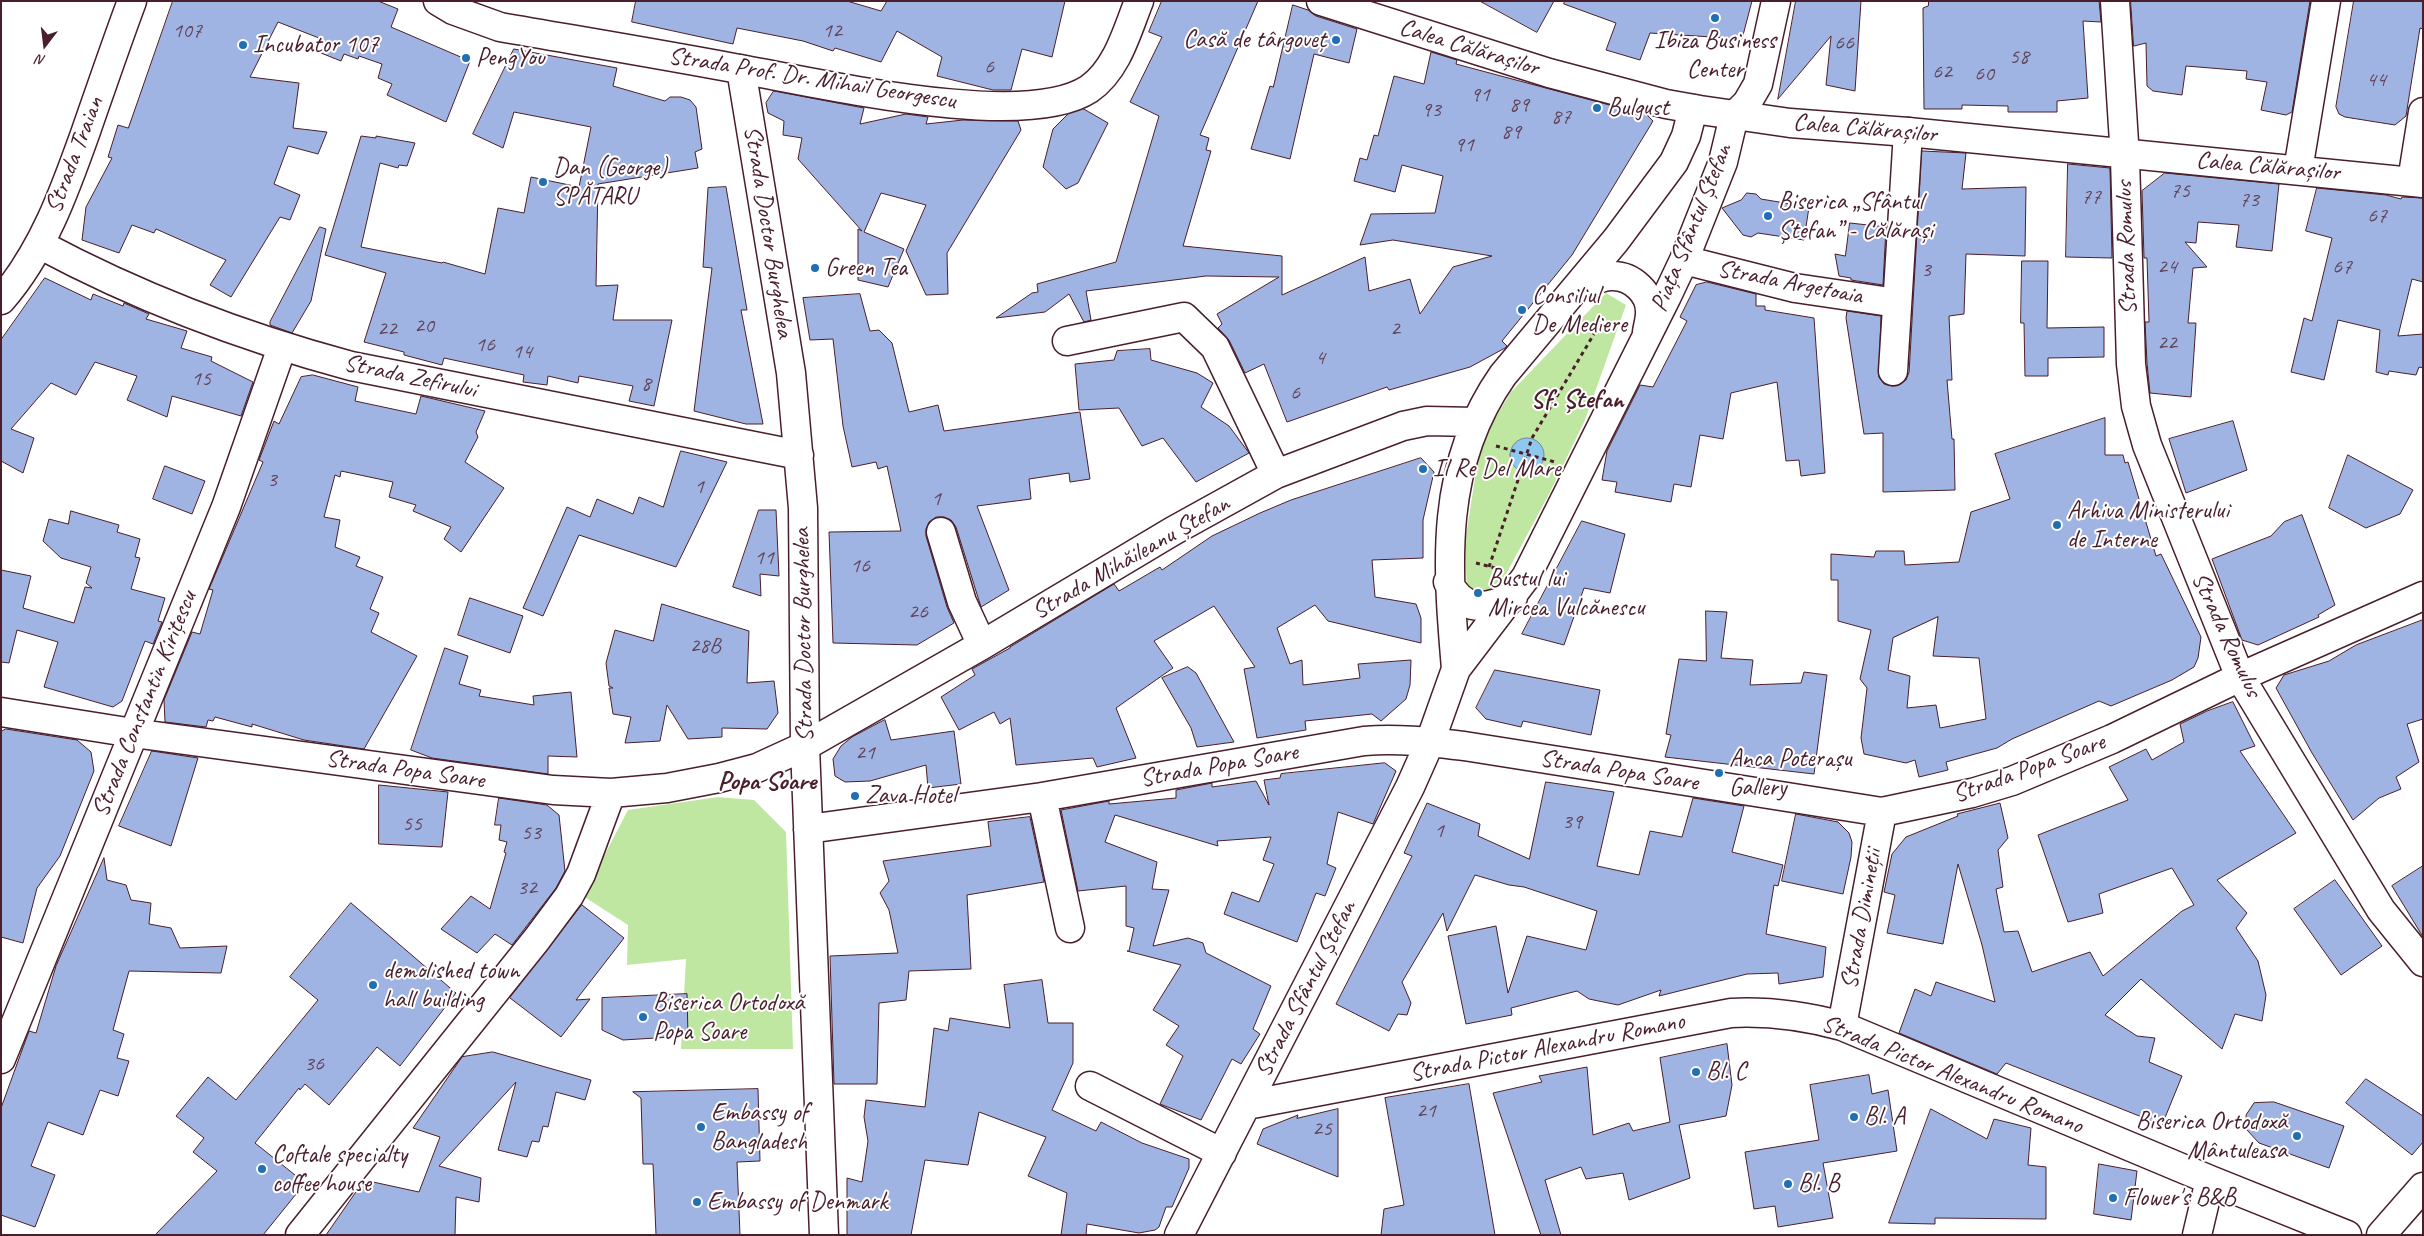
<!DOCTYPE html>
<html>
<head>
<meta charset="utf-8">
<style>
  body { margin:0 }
  #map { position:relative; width:2424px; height:1236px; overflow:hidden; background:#fff; font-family:Caveat,sans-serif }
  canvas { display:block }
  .frame { position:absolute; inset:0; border:2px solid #4a1f2b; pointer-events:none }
  .north { position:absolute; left:20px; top:20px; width:50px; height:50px; -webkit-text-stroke:4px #fff; paint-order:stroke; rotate:195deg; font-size:14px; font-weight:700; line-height:20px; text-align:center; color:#4a1f2b }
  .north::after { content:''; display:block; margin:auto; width:18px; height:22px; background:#4a1f2b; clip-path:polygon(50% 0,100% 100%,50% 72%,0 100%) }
</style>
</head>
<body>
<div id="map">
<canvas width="2424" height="1236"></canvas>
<div class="frame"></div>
<div class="north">N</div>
</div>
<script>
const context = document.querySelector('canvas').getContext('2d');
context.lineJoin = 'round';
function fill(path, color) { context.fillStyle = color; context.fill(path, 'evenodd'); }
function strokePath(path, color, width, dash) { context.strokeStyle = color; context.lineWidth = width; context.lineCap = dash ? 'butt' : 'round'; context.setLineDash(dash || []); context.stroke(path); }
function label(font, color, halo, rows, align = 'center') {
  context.font = font + ' Caveat,sans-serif'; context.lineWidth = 4; context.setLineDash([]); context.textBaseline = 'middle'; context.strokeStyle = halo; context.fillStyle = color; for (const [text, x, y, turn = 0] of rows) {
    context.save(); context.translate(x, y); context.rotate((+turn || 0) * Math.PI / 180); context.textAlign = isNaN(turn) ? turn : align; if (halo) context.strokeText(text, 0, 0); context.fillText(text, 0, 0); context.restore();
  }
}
const green = new Path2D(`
  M1606 293 1626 305 1585 420 1549 494 1504 578 1468 622 1465 542 1478 459 1491 425 1511 392Z
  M718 797 754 800 786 832 793 1049H681L686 959 627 965 628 925 583 896 628 810Z`);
const water = new Path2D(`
  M1510 455a17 17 0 1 1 34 0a17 17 0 1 1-34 0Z`);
const building = new Path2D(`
  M173 1H378L398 9 391 27 470 61 446 122 387 95 392 84 378 78 382 64 359 56 358 59 344 54 341 61 321 53 324 45 318 43 319 38 278 22 250 77 299 83 293 128 327 132 318 154 288 146 274 184 300 195 290 220 280 217 231 297 210 285 226 260 156 229 154 233 132 225 119 253 82 240 86 207 112 158 108 157 118 125 128 128Z
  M636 1H847L881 11 887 1H1065L1052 57 1022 49 1011 90H993L937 76 942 57 897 31 881 62 835 48 833 51 803 41 737 28 733 44 632 22Z
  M1162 1H1258L1200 135 1209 138 1206 150 1211 151 1183 246 1282 256V295L1365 257 1369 291 1410 279 1420 314 1453 267 1492 256 1393 240 1360 245 1371 214 1435 213 1443 176 1402 165 1395 192 1354 181 1360 158 1367 160 1374 135 1378 136 1394 76 1424 84 1431 52 1457 60 1456 64 1647 115 1653 121 1572 255 1502 341 1507 346 1505 348 1470 367 1389 390 1387 387 1287 422 1264 364 1245 373 1229 340 1218 328 1222 324 1217 314 1279 277 1206 276 1086 291 1091 320 1084 322 1069 294 1045 312 996 318 1032 293 1038 292 1037 284 1116 262 1159 116 1130 102 1162 37 1149 32Z
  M1480 1H1554L1537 32Z
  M1565 1H1752L1742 39 1650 33 1640 60 1606 50 1616 23 1564 4Z
  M1796 1H1861L1855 91 1826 85 1831 36 1778 99Z
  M1929 1H2099L2101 22 2083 21 2088 98 2057 101V112H2008V106L1962 105V109H1924L1923 8 1928 6Z
  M2131 1H2310L2292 112 2286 115 2261 110 2267 82 2246 79 2247 71 2186 66 2182 95 2153 91 2147 86 2146 43 2134 46Z
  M2354 1H2423V29L2420 28 2406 116 2395 125 2345 117 2339 114 2336 107Z
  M1293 5 1308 10 1316 16 1357 29 1349 63 1314 54 1290 159 1251 149 1270 86 1273 87Z
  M514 49 617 68 613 86 665 101 670 97H681L690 100 696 107 702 149 695 152 698 168 598 184 596 286 618 285 613 320H672L654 406 629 401 633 386 579 376 578 383 548 376 547 385 523 382 524 375 444 358 442 365 404 355V352L364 342 386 273 325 255 361 136 376 138V136L415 143 407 166 399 165 398 168 380 163 361 247 442 263 443 262 485 274 498 208 524 213 531 177 579 187 591 127 514 112 503 148 473 134Z
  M774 91 864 108 860 124 906 114 928 117 926 124 963 120 1018 121 1021 130 947 253 948 294 926 295 906 251 926 205 881 193 864 232 904 249 888 287 858 280V229L862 231 798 159 802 138 783 135 784 121 768 113 766 103Z
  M1082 108 1108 123 1078 183 1066 189 1043 167 1053 129 1068 114Z
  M1922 151 1966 153 1962 189 2026 187 2025 256 1966 254 1964 314 1949 316 1952 380H1947L1952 439H1954L1955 490 1883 492V433L1864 434 1846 318 1847 311 1881 316 1879 377 1884 384 1892 386 1899 385 1906 380 1909 372Z
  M2068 164 2110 168 2112 258 2066 257Z
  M2165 173 2279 184 2272 251 2236 247 2239 225 2198 222 2196 243 2185 242 2207 267 2193 268 2188 323H2196L2191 397 2150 393 2147 363 2145 322H2149L2147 258H2144L2142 191Z
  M726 187 747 310H741L763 424H746L694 411 712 268 703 267 708 188Z
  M2317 188 2386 195 2401 199 2402 197 2423 198V282L2412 279 2398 336 2423 334V368L2419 367 2416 375 2389 371 2388 375 2376 372 2380 330 2338 320 2324 380 2291 372 2304 318 2312 321 2332 238 2306 231Z
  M1747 193 1756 194 1761 199 1809 207 1804 240 1758 233 1751 237 1743 235 1722 208 1741 200Z
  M1850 223 1886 227 1883 285 1851 280V278L1839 276 1835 254 1845 256Z
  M320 227 326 229 311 301 292 333 270 325V322Z
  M2022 261H2048L2047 328 2104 327V357L2048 358V376H2025L2024 323H2021Z
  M45 278 91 300 93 294 123 306 124 303 149 314 146 319 187 331 181 348 212 357 211 361 253 382 241 416 172 396 167 417 127 400 137 376 95 362 76 395 51 383 11 429 34 438 23 473 1 461V340Z
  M1707 282 1756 294V306H1765V310L1814 318 1825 473 1801 476 1799 460 1786 461 1777 382 1731 393 1723 439 1700 435 1691 487 1674 484 1671 502 1615 492 1617 482 1602 480 1607 451 1640 385 1653 387 1687 321 1680 317 1696 285Z
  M860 294 870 331 879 330 892 343 909 412 938 405 944 431 1080 412 1090 479 1070 482 1069 473 1029 479 1031 499 977 506 1009 590 981 607 956 527 951 520 944 517H936L929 522 926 529V536L947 607 954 623 917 645 833 643 829 532 901 531 887 466 878 469 876 462 852 467 843 426 833 339 810 340 803 298Z
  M1150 349 1151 360 1197 373 1213 383 1201 407 1229 426 1249 453 1196 482 1163 438 1142 446 1119 408 1079 410 1075 364 1114 360 1117 351Z
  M313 375 358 387 355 401 416 414 421 396 485 411 476 432 478 437 465 462 504 488 461 552 444 539 451 527 413 511 416 505 389 497 393 482 341 471 340 477 335 475 324 517 340 520 335 547 360 557 356 566 383 577 370 609 379 613 371 632 417 656 364 749 304 740 252 724V727L215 717 213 721 208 720 206 727 165 722 164 700 192 632 200 634 213 590 209 589 263 462 259 460 274 421 279 424 301 377Z
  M2105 418V455H2123L2125 463 2128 462 2156 556 2161 554 2201 637 2198 658 2194 667 2172 680 2111 706 2099 701 2012 739 1997 748 1946 762 1948 770 1919 777 1915 760 1906 763 1864 754 1861 738 1867 688 1860 679 1871 630 1838 621V580H1831V554L1874 557 1876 551H1904L1905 565 1959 562 1971 512 2010 499 1995 454ZM1938 617 1933 656 1979 658 1986 719 1940 728 1936 705 1907 708 1910 676 1888 670 1893 638Z
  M2233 421 2247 470 2186 493 2169 439Z
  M681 451 727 462 676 567 579 535 543 616 523 608 567 507 590 517 597 499 633 514 639 497 663 507Z
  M2348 455 2413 490 2400 514 2366 528 2329 508Z
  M1421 458 1434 472 1423 520V558L1372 560 1375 597 1416 604 1421 618V643L1328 621 1315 605 1277 628 1290 664 1302 660 1303 685 1360 678 1358 664 1411 660 1410 685 1406 699 1381 721 1372 714 1305 721 1306 730 1257 738 1244 669 1255 667 1214 606 1154 641 1173 668 1116 708 1136 758 1097 767 1093 758 1016 765 1010 718 1000 724 994 712 959 730 941 697 975 675 972 669 1010 648V647L1114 584 1119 591 1160 567 1162 570 1212 536 1260 513 1291 500Z
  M165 466 205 481 192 514 153 499Z
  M759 510H776L779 576 760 574 761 596 733 587Z
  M71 511 119 525 117 532 140 539 135 557 140 558 131 589 165 598 158 621 162 622 153 644 145 641 122 701 113 707 44 687 58 642 17 630 9 663 1 662V570L31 576 23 608 74 623 85 587 92 588 86 583 91 567 61 558 43 541 49 519 68 524Z
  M2302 515 2335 605 2318 615 2319 617 2258 645 2242 640 2212 559 2271 536 2284 522Z
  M1582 521 1625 534 1610 593 1584 588 1564 645 1522 634Z
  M470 598 523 616 510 653 458 635Z
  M662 604 749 631 747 683 774 681 778 713 767 729 722 728V737L688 739 667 705 660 741 625 743 631 717 613 714 609 688H613L609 686 606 663 615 630 653 641Z
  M1706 611 1727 612 1721 658 1753 660 1750 685 1801 683 1804 672 1827 675 1814 774 1665 757 1671 735 1666 734 1679 659 1706 661Z
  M2423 620V719L2407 724 2419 762 2396 777 2401 789 2379 798 2353 820 2312 753 2276 688 2284 675 2329 661 2356 645Z
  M445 648 468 656 459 684 481 690 479 696 534 705 533 696 571 692 577 757 548 756V774L432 758 411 750Z
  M1188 667 1196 673 1234 742 1197 747 1191 728 1162 678Z
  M1495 670 1600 690 1591 735 1523 721 1521 727 1486 719 1476 708Z
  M2233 702 2255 746 2240 751 2296 833 2217 880 2247 913 2236 928 2258 961 2266 995 2262 1021 2235 1014 2222 1049 2141 979 2105 1015 2137 1036 2155 1038 2149 1062 2182 1076 2162 1125 2006 1063 1997 1074 1899 1033 1915 989 1931 996 1936 982 1995 1002 1982 945 1958 864 1943 944 1887 933 1895 895 1884 892 1892 854 1906 837 1958 816 1957 814 2000 803 2008 838 1998 850 2003 887 1996 889 2004 932 2018 931 2032 972 2090 952 2103 976 2182 911 2194 905 2172 868 2099 894 2103 913 2068 922 2038 835 2128 800 2109 767 2146 749 2152 760 2184 742 2180 724 2207 711Z
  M885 720 891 740 954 731 961 784 928 788 926 765 870 781 845 782 835 776 833 759 841 746 852 737Z
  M6 729 77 740 91 752 94 771 60 856 37 888 23 943 1 937V732Z
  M152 751 198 758 171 846 119 826Z
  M1385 763 1396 771 1373 824 1338 812 1327 864 1336 868 1325 896 1316 893 1297 942 1224 914 1232 892 1259 902 1274 864 1263 860 1271 837 1217 841 1218 846 1115 815 1105 842 1157 862 1152 889 1169 890 1153 946 1188 938 1203 943 1206 953 1271 986 1253 1029 1260 1034 1241 1064 1232 1059 1201 1120 1160 1104 1183 1056 1166 1045 1179 1026 1153 1010 1181 965 1127 951H1129L1134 928 1126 926V886L1078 891 1061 810 1109 801V804L1176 798V790L1212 783V787L1256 781 1269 805 1264 780 1280 778 1281 774Z
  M1546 782 1614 792 1597 866 1639 875 1650 831 1682 837 1693 798 1744 806 1732 852 1783 865 1778 886 1774 885 1766 934 1826 947 1823 977 1779 984 1778 973 1747 974 1659 996 1661 990 1618 1005 1589 999 1577 991 1511 1008 1512 1015 1466 1024 1448 936 1496 926 1508 993 1527 936 1586 950 1597 911 1524 887 1509 885 1475 875 1447 931 1443 913 1402 982 1411 1003 1407 1015 1398 1014 1389 1031 1336 1004 1412 856 1404 853 1427 803 1480 824 1478 836 1529 859Z
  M379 785 448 792 442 847 379 844Z
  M499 798 547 805 559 815 565 871 556 888 512 945 495 934 477 953 441 929 471 896 490 909 506 853 504 852 507 842 499 840 501 825H495Z
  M1796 814 1838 822 1849 833 1852 842 1851 857 1843 894 1782 881Z
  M1030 817 1044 882 967 895 971 969 909 971 906 1000 879 1003 877 1084H834L830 956 898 953 889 910 880 893 889 881 883 861 991 846 988 822Z
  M104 858 107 880 126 885 131 900 151 903 149 924 171 928 180 948 227 946 221 973 129 971 113 1030 124 1034 117 1058 129 1061 118 1096 100 1090 83 1135 48 1122 31 1166 55 1175 35 1227 1 1215V1108L29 1031 36 1033 56 966Z
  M2423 866V937L2392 886Z
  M2335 880 2382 946 2341 975 2294 909Z
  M351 903 456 993 400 1066 377 1047 329 1105 305 1084 300 1090 299 1088 255 1143 305 1183 263 1235H155L217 1171 193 1152 204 1138 176 1116 208 1077 236 1100 318 1000 290 977Z
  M582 905 624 938 576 1000 590 999 561 1037 510 998Z
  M1042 980 1048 1023H1073V1063L1052 1110 1096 1131 1101 1122 1142 1143 1189 1159V1168L1172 1207H1166L1159 1227 1155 1230 1139 1233 1087 1224 1086 1235H1061L1067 1193 1028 1176 1046 1137 979 1112 968 1165 925 1160 911 1235H847V1178L862 1182 868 1141 864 1117 866 1100 925 1107 934 1028 948 1031 950 1018 1010 1028 1004 985Z
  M687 994 688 1036 623 1040 602 1030V998Z
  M1727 1044 1732 1085 1726 1116 1679 1125 1690 1178 1629 1200 1623 1173 1586 1179 1581 1167 1545 1180 1561 1235H1541L1493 1093 1542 1082 1539 1076 1587 1067 1593 1135 1629 1123 1633 1131 1670 1122 1660 1058Z
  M493 1052 591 1080 585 1100 556 1092 548 1127 543 1126 539 1142 532 1141 527 1157 498 1150 516 1082 439 1166 481 1178 479 1202 456 1197 455 1235H326L362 1183 373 1182 419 1192 440 1137 413 1128 462 1057Z
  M1869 1075 1872 1094 1888 1090 1897 1151 1823 1163 1833 1218 1778 1227 1775 1206 1754 1209 1745 1152 1819 1140 1810 1085Z
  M2366 1079 2423 1116V1142L2412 1155 2346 1103Z
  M1469 1084 1495 1235H1381L1384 1209 1404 1205 1385 1098Z
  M758 1089 760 1161 737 1162 740 1235H656L653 1164H643L641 1098 633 1092Z
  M2274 1102 2344 1126 2329 1168 2259 1143 2247 1130 2246 1115 2254 1103Z
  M1338 1109V1177L1257 1144 1263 1129 1298 1115 1297 1118Z
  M1931 1109 1987 1139 1994 1119 2031 1128 2028 1165 2046 1167V1219L1935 1218V1224L1889 1223Z
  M2099 1164 2137 1171 2131 1220 2094 1214Z`);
const path = new Path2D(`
  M1496 446 1555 462
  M1476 563 1499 569
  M1489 567 1532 438 1594 334`);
const minor = new Path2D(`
  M438 1 453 10 500 27C580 41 659 54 739 69 817 82 1023 132 1089 89 1117 70 1127 31 1139 1
  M2115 1 2125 158 2131 364 2136 406 2147 445 2240 677 2381 910 2423 962
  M741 69 791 373 803 508 805 746 824 1235
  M2298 170 2326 1
  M2412 181 2423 112
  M39 244C138 297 243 337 351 366L799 455
  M1684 260 1795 288 1897 303
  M1576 289C1587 284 1600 275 1613 276 1632 276 1651 293 1650 313 1650 319 1648 326 1647 332
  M1 300C43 252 65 190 86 131 101 88 116 44 132 1
  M1067 341 1184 317 1215 347 1276 474
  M1893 371 1908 132
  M941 532 962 602 982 645
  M1448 582C1464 613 1485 609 1513 597
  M1456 669C1447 564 1439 466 1503 375L1616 240 1674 162 1686 136 1693 109
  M1 712 133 733 553 790 611 793 667 788 719 778 757 768 805 746 982 645 1173 531 1276 474 1403 426 1427 421 1475 422
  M1042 797 1070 928
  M808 829 1042 797 1364 741C1398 738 1430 742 1464 746L1882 812 1972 793 2012 781 2112 739 2240 677 2423 596
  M1842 1026 1882 812
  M1 1059 226 507 282 347
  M1090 1086 1222 1153
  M1247 1105 1731 1013C1770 1011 1805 1016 1842 1026L2210 1180 2347 1235
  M300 1235 537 939 569 896 581 874 611 793
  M1179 1235 1410 787 1430 742 1456 669 1526 577 1667 296 1684 260 1723 162 1734 116 1747 103 1758 84 1776 1
  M2197 1235 2210 1180
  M2381 1235 2423 1187`);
const major = new Path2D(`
  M1321 1 1549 73 1666 104 1700 110 1790 123 1908 132 2423 183`);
const markers = [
  [1715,18,5,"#1f6fb2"],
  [1336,40,5,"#1f6fb2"],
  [243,45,5,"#1f6fb2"],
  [466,58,5,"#1f6fb2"],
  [1597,108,5,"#1f6fb2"],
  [543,182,5,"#1f6fb2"],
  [1768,216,5,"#1f6fb2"],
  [815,268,5,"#1f6fb2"],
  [1522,310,5,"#1f6fb2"],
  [1423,469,5,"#1f6fb2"],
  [2057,525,5,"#1f6fb2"],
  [1478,593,5,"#1f6fb2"],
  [1719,773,5,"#1f6fb2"],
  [855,796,5,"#1f6fb2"],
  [373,985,5,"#1f6fb2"],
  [643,1017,5,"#1f6fb2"],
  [1696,1072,5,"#1f6fb2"],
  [1854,1117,5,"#1f6fb2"],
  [701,1127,5,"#1f6fb2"],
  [2297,1136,5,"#1f6fb2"],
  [262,1169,5,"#1f6fb2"],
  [1788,1184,5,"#1f6fb2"],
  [2113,1198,5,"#1f6fb2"],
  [697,1202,5,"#1f6fb2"]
];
const numberNames = [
  ["107",187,31],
  ["12",832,31],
  ["66",1844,43],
  ["58",2019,57],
  ["6",989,67],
  ["62",1942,72],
  ["60",1984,74],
  ["44",2376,80],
  ["91",1480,95],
  ["89",1519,105],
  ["93",1431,110],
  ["87",1561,117],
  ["89",1511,132],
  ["91",1464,145],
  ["75",2180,191],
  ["77",2091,197],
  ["73",2249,200],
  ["67",2377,216],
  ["24",2167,267],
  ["67",2342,267],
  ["3",1926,270],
  ["20",424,326],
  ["22",387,329],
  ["2",1395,329],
  ["22",2167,343],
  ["16",485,345],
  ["14",522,352],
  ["4",1320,358],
  ["15",201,379],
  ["8",646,384],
  ["6",1295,393],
  ["3",272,480],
  ["1",699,487],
  ["1",936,499],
  ["11",764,558],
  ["16",860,566],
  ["26",918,612],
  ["28B",705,646],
  ["21",865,753],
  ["39",1572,822],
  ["55",412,824],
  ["1",1439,831],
  ["53",531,833],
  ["32",527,888],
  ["36",314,1064],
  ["21",1426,1111],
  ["25",1322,1129]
];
const poiNames = [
  ["Casă de târgoveț",1326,40,"right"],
  ["Ibiza Business",1715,41,"center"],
  ["Center",1715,70,"center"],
  ["Incubator 107",253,45],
  ["PengYou",476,58],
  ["Bulgust",1607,108],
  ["Dan (George)",553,168],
  ["SPĂTARU",553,197],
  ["Biserica „Sfântul",1778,202],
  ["Ștefan” - Călărași",1778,231],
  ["Green Tea",825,268],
  ["Consiliul",1532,296],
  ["De Mediere",1532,325],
  ["Il Re Del Mare",1433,469],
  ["Arhiva Ministerului",2067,511],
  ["de Interne",2067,540],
  ["Bustul lui",1488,579],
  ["Mircea Vulcănescu",1488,608],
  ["Anca Poterașu",1729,759],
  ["Gallery",1729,788],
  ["Zava Hotel",865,796],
  ["demolished town",383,971],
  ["hall building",383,1000],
  ["Biserica Ortodoxă",653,1003],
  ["Popa Soare",653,1032],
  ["Bl. C",1706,1072],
  ["Embassy of",711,1113],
  ["Bangladesh",711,1142],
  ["Bl. A",1864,1117],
  ["Biserica Ortodoxă",2287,1122,"right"],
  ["Mântuleasa",2287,1151,"right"],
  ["Coftale specialty",272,1155],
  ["coffee house",272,1184],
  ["Bl. B",1798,1184],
  ["Flower's B&B",2123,1198],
  ["Embassy of Denmark",707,1202]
];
const streetNames = [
  ["Calea Călărașilor",1469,48,17],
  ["Strada Prof. Dr. Mihail Georgescu",812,79,9],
  ["Calea Călărașilor",1865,129,5],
  ["Strada Traian",75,155,-69],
  ["Calea Călărașilor",2268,167,5],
  ["Piața Sfântul Ștefan",1692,228,-68],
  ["Strada Doctor Burghelea",768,232,81],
  ["Strada Romulus",2127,248,-92],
  ["Strada Argetoaia",1790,283,11],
  ["Strada Zefirului",410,377,12],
  ["Strada Mihăileanu Ștefan",1131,558,-30],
  ["Strada Doctor Burghelea",804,635,-91],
  ["Strada Romulus",2226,635,65],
  ["Strada Constantin Kirițescu",145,704,-68],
  ["Strada Popa Soare",1219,766,-10],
  ["Strada Popa Soare",2029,769,-20],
  ["Strada Popa Soare",405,770,8],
  ["Strada Popa Soare",1619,771,9],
  ["Strada Dimineții",1862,919,-80],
  ["Strada Sfântul Ștefan",1306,989,-63],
  ["Strada Pictor Alexandru Romano",1547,1048,-11],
  ["Strada Pictor Alexandru Romano",1952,1075,22]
];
const neighbourhoodNames = [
  ["Sf. Ștefan",1577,400],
  ["Popa Soare",767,782]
];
fill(green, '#bfe7a2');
fill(water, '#8fc8ef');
strokePath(water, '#7384a1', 1);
fill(building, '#a0b4e3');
strokePath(building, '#4a1f2b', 1);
strokePath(minor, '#4a1f2b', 31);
strokePath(major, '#4a1f2b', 31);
strokePath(path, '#4a1f2b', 3, [4, 4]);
strokePath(minor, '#fff', 28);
strokePath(major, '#fff', 28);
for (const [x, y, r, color] of markers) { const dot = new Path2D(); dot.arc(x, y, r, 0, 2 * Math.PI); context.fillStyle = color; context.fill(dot); strokePath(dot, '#fff', 2); }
label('22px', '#604459', null, numberNames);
label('25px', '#4a1f2b', '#fff', poiNames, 'left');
label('25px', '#4a1f2b', '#fff', streetNames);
label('bold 26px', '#4a1f2b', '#fff', neighbourhoodNames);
</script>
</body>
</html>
